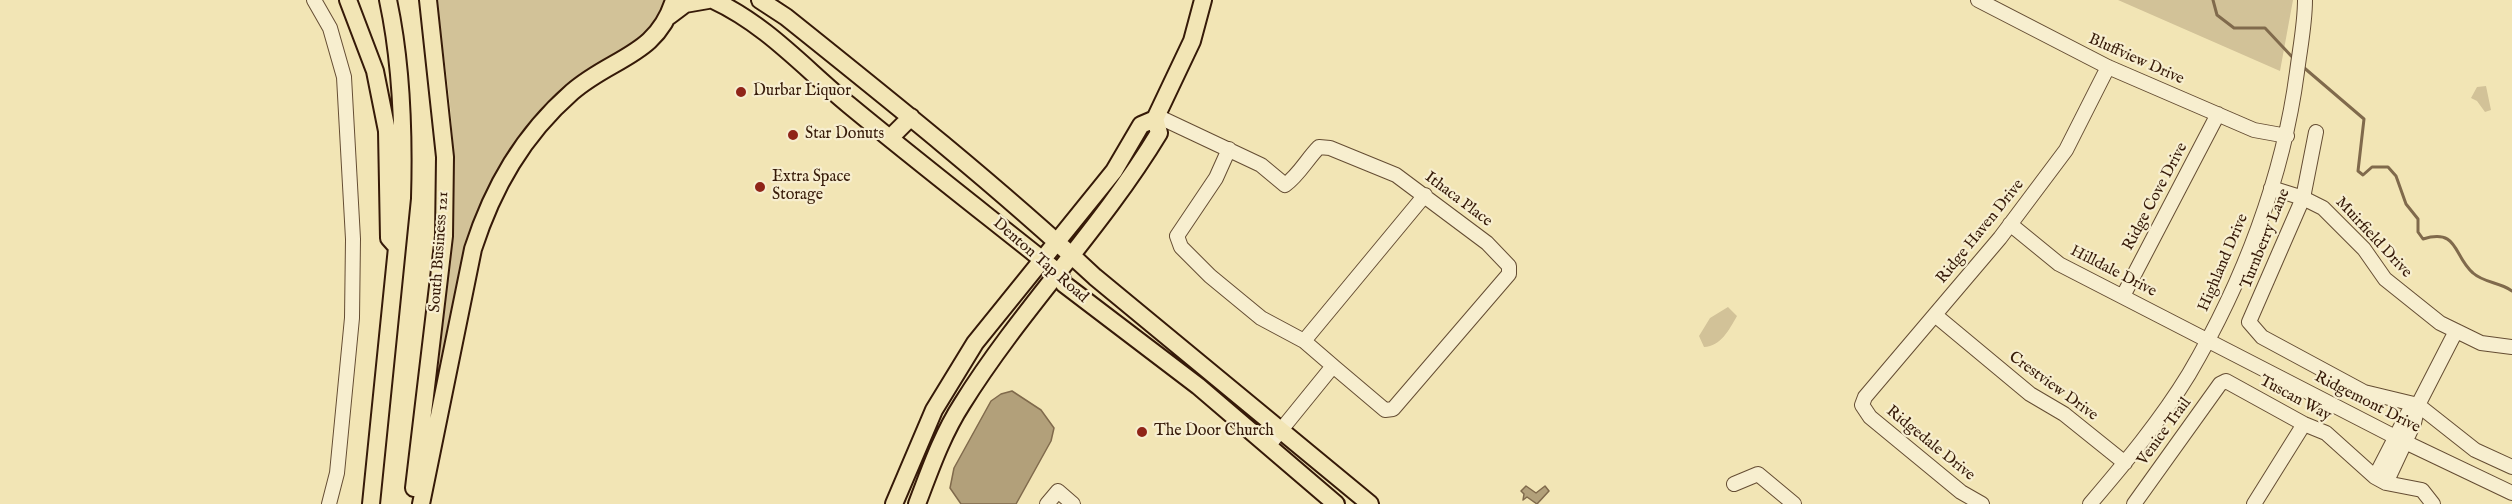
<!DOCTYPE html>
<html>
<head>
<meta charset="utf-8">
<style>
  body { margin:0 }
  canvas { display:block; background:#f2e5b5 }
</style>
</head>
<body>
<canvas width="2512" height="504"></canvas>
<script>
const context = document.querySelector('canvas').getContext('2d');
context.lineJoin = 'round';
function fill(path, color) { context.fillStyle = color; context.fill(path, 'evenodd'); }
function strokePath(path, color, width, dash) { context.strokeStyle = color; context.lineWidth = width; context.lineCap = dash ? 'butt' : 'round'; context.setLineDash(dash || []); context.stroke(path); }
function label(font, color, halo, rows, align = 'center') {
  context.font = font + ' "IM FELL English",serif'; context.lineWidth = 4.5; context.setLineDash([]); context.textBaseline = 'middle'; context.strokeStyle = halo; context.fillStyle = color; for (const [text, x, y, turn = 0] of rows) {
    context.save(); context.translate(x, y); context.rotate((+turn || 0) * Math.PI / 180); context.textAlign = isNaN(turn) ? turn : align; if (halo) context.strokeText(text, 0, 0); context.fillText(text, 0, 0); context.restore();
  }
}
const green = new Path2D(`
  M435 0H666L657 25 603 65 505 166 432 412C442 337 452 262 454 186 455 127 445 58 435 0Z
  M2118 0H2293L2280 71Z
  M2486 86 2491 110 2485 112 2477 101 2471 98 2477 87Z
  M1728 307 1737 316C1729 330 1721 346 1704 347L1699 336 1710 318Z`);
const water = new Path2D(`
  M1012 391 1041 410 1054 428 1051 441 1016 504H961L950 488 954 468 991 401 1001 394Z
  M1526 486 1536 493 1545 486 1549 491 1537 504 1527 497 1523 500 1524 494 1521 491Z`);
const stream = new Path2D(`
  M2213 0 2217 15 2234 28H2265L2295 60
  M2302 66 2364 119 2358 171 2363 175 2372 167H2388L2396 176 2406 204 2418 219V232L2423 239C2459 228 2453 256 2473 273 2484 283 2500 282 2512 291`);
const minor = new Path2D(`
  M314 0 330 28 344 77 353 239 352 318 337 473 329 504
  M1978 0 2108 67 2254 130 2287 136
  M1157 116 1261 165 1285 185C1299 175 1307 159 1319 147L1330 148 1396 175 1487 243 1509 266V274L1393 409 1385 410 1333 366
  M2316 132 2303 198 2249 322 2262 337 2364 392 2418 405 2475 450 2512 467
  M1229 149 1216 178 1177 236 1181 247 1210 276 1261 318 1304 341 1333 366 1268 446
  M2271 188 2303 198 2323 208 2364 249 2385 279 2440 323 2481 343 2512 347
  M2010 224 2059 264 2405 442 2512 493
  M2123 296 2218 114
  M1935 315 2030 394 2064 414 2125 463
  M1304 341 1425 195
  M2375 477 2408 413 2418 405
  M2386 483 2414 423 2418 405 2456 331
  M1734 484 1758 474 1794 504
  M1047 504 1058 491 1073 504
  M1982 504 1961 492 1870 417 1862 405 1865 397 2000 238 2066 150 2108 67
  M2090 504C2125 463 2161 420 2189 374 2243 282 2283 178 2297 72 2300 48 2305 24 2305 0
  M2134 504 2220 384 2226 381 2304 424 2326 433 2375 477 2386 483 2422 490 2433 504
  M2254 504 2304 424`);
const major = new Path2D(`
  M348 0 375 71 387 131 389 238 397 247
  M713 0C767 25 804 68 849 105 918 162 989 217 1059 273L1064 284 1198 386 1336 504
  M760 0 786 17C891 101 996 185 1095 277L1370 504
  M669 16 685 4 708 0
  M890 138 911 117
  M414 488 444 236 445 157 428 0
  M371 504 402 198C404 132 402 65 388 0
  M421 504 473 249C493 187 523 135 572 92 612 57 657 56 674 0
  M894 504 934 410 975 343 1114 171 1141 125 1155 119 1192 41 1203 0
  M917 504C930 470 942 435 962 404 1021 309 1101 229 1159 133L1155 119`);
const markers = [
  [741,92,6,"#8f2418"],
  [793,135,6,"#8f2418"],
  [760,187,6,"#8f2418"],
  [1142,432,6,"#8f2418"]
];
const streetNames = [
  ["Bluffview Drive",2136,60,24],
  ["Ridge Cove Drive",2156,197,-62],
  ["Ithaca Place",1458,200,37],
  ["Ridge Haven Drive",1981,232,-51],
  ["Muirfield Drive",2373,238,47],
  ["Turnberry Lane",2266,239,-68],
  ["South Business 121",440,252,-86],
  ["Denton Tap Road",1040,261,41],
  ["Highland Drive",2224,263,-67],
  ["Hilldale Drive",2113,272,27],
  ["Crestview Drive",2053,387,36],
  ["Tuscan Way",2295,399,28],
  ["Ridgemont Drive",2367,403,27],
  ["Venice Trail",2165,432,-54],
  ["Ridgedale Drive",1930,444,39]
];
const poiNames = [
  ["Durbar Liquor",753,92],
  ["Star Donuts",805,135],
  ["Extra Space",772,178],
  ["Storage",772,196],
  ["The Door Church",1154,432]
];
fill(green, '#d2c298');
fill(water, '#b2a07a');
strokePath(water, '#806a4c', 1.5);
strokePath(stream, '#806a4c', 3);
strokePath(minor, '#654d33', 16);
strokePath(major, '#361a08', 20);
strokePath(minor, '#f7eecf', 14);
strokePath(major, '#f2e5b5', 16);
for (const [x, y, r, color] of markers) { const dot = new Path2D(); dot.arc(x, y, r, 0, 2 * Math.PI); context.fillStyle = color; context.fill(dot); strokePath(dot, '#f7eecf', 2); }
label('16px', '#361a08', '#f7eecf', streetNames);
label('16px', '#361a08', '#f7eecf', poiNames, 'left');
</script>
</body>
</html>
